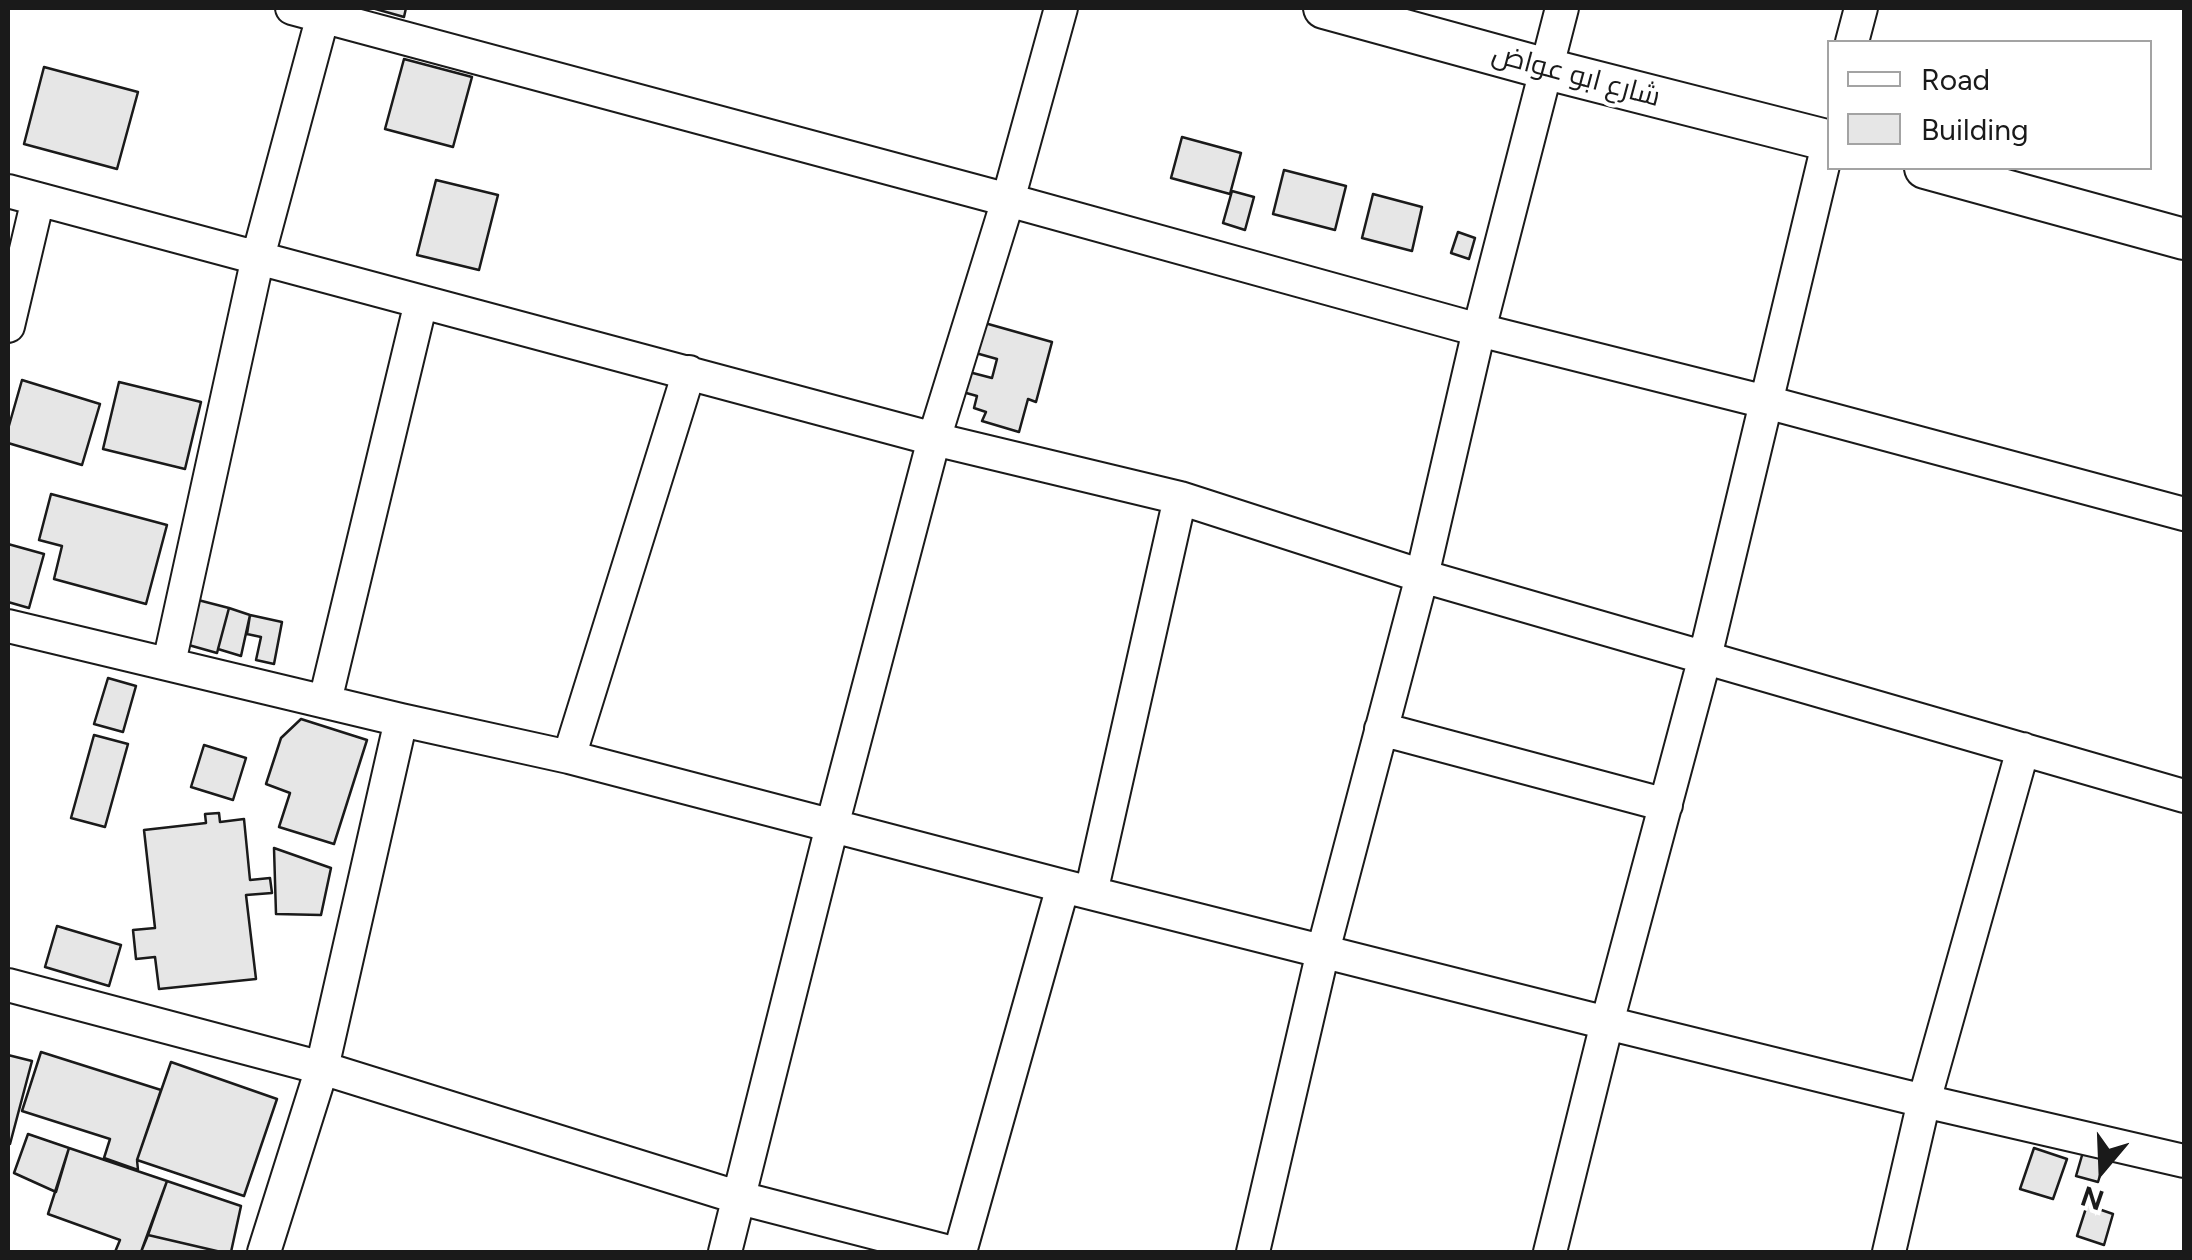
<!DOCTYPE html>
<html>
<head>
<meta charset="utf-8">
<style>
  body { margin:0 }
  #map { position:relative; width:2192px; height:1260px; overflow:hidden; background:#fff; font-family:Figtree,sans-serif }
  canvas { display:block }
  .frame { position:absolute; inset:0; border:10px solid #1a1a1a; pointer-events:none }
  .legend { position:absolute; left:1827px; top:40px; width:325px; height:130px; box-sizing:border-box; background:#fff; border:2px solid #a3a3a3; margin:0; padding:12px 18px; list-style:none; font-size:30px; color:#1a1a1a }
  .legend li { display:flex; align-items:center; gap:20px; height:50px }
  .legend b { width:50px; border:2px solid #a3a3a3 }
  .north { position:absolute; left:2052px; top:1120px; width:100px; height:100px; -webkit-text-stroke:8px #fff; paint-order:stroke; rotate:199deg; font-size:28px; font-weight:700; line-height:40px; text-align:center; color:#1a1a1a }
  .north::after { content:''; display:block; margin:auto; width:35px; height:45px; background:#1a1a1a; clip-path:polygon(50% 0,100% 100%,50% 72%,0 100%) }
</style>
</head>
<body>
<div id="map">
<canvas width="2192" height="1260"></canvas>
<div class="frame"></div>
<ul class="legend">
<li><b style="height:12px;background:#fff"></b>Road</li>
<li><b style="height:28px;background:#e6e6e6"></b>Building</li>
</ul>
<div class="north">N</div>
</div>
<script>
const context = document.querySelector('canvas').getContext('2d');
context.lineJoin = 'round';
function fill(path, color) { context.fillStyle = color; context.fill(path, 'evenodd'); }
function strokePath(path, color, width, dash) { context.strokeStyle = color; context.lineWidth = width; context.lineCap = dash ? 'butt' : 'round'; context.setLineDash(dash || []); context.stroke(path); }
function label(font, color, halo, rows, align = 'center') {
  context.font = font + ' Figtree,Cairo,sans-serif'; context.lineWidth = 8; context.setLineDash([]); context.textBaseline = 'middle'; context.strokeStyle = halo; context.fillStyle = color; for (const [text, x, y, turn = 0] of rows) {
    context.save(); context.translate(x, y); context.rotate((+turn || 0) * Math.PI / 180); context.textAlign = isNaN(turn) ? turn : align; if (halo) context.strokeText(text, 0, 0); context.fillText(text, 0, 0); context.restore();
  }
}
const building = new Path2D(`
  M372 8H406L404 17Z
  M404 59 472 77 453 147 385 129Z
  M44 67 138 92 117 169 24 144Z
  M1182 137 1241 153 1230 194 1171 178Z
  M1284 170 1346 186 1335 230 1273 214Z
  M436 180 498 195 479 270 417 255Z
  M1232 191 1254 197 1245 230 1223 223Z
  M1373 194 1422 207 1412 251 1362 238Z
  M1458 232 1475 238 1469 259 1451 253Z
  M974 320 1052 342 1036 402 1028 399 1019 432 982 421 986 412 974 408 977 396 959 391 965 371 992 378 997 359 965 350Z
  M22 380 100 404 82 465 8 443V429Z
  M119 382 201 402 185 469 103 449Z
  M51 494 167 525 146 604 54 579 62 546 39 540Z
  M8 544 44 554 29 608 8 602Z
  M198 600 229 608 217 653 185 644Z
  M229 608 250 615 241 656 218 649Z
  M250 615 282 622 274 664 256 660 261 637 247 634Z
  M108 678 136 686 123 732 94 724Z
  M301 719 367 740 334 844 279 827 290 793 266 784 281 738Z
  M94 735 128 744 105 827 71 818Z
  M204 745 246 758 233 800 191 787Z
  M219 813 220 822 244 819 250 880 270 878 272 893 246 895 256 979 159 989 155 957 136 959 133 930 155 928 144 830 206 823 205 814Z
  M274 848 331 868 321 915 276 914Z
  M57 926 121 945 109 986 45 967Z
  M41 1052 161 1090 137 1160 138 1170 104 1158 110 1139 22 1111Z
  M8 1055 32 1061 10 1144H8Z
  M171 1062 277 1099 244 1196 137 1160Z
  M28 1134 69 1148 56 1192 14 1173Z
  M69 1148 167 1181 141 1252H115L120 1240 48 1214Z
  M2034 1148 2067 1159 2053 1199 2020 1189Z
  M2083 1152 2105 1159 2098 1182 2076 1176Z
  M167 1181 241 1206 231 1252H221L148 1235Z
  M2087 1205 2113 1214 2104 1245 2077 1236Z
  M148 1235 221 1252H141Z`);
const minor = new Path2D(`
  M292 8 1008 200 1479 330 1766 402 2184 514
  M1852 42 1861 8
  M8 191 934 439 1180 498 1422 576 2184 796
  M8 326 38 199
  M8 626 401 720 569 757 1063 886 1607 1023 1924 1101 2184 1161
  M169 663 258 257 325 8
  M325 701 421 302
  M1381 729 1666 805
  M569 757 689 372
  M1091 893 1180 498
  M8 985 322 1068 740 1198 949 1252
  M264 1252 322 1068 401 720
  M725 1252 832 826 934 439 1008 200 1061 8
  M960 1252 1063 886
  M1253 1252 1323 951 1422 576 1479 330 1562 8
  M1550 1252 1607 1023 1705 657 1830 136
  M1889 1252 1924 1101 2023 749`);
const tertiary = new Path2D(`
  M1324 8 1547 69 1830 141
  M1925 168 2184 239`);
const streetNames = [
  ["شارع ابو عواض",1576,76,15]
];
fill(building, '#e6e6e6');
strokePath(building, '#1a1a1a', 2.5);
strokePath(minor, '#1a1a1a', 36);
strokePath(tertiary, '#1a1a1a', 44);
strokePath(minor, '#fff', 32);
strokePath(tertiary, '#fff', 40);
label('28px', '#1a1a1a', '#fff', streetNames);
</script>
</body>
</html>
